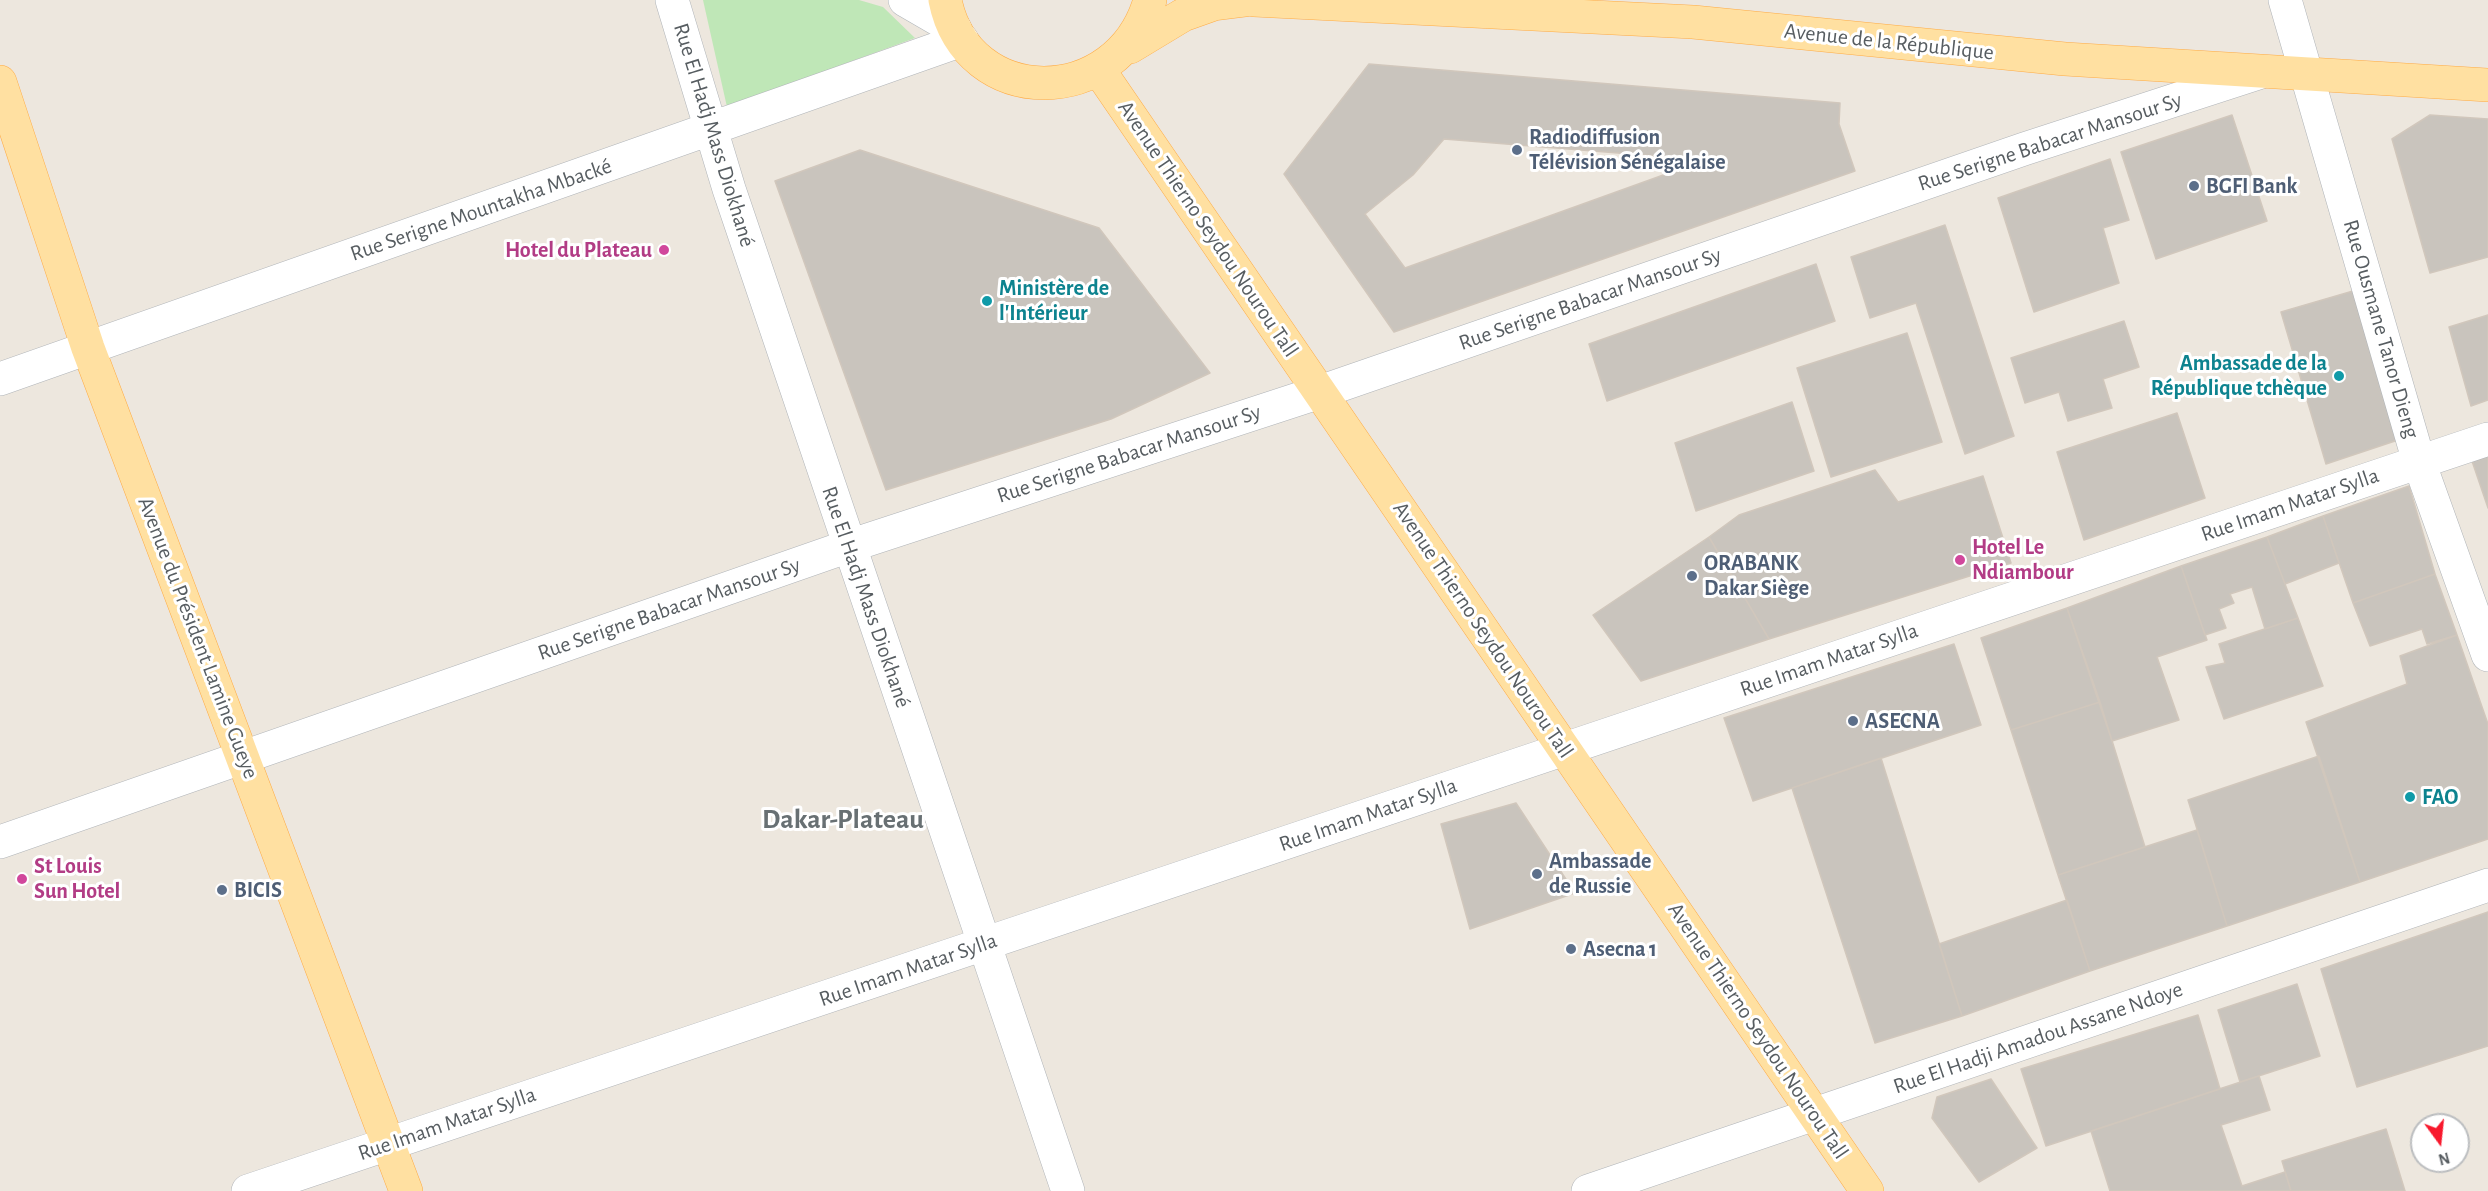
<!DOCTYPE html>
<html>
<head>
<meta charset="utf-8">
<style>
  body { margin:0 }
  #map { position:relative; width:2488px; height:1191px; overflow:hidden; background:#ede7de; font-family:"Alegreya Sans",sans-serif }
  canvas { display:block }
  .north { position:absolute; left:2410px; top:1113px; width:60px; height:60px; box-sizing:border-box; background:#fff; border:2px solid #bcbec0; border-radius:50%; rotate:165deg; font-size:16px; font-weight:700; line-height:24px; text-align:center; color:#575d61 }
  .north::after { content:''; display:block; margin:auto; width:21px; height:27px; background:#f8192d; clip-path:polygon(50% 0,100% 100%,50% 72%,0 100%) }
</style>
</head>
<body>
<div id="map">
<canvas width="2488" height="1191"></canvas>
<div class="north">N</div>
</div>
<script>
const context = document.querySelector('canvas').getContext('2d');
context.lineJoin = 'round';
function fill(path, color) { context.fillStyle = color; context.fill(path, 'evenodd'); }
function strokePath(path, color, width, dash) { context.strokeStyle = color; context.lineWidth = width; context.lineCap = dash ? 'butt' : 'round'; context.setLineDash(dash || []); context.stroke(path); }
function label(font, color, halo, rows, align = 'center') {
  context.font = font + ' "Alegreya Sans",sans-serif'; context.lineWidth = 6; context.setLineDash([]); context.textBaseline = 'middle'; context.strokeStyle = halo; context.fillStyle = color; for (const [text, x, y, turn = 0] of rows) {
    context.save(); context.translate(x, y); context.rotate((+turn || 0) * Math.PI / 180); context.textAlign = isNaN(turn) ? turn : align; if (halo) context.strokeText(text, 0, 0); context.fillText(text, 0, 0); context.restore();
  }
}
const green = new Path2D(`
  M703 0H859L883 7 915 38 727 107Z`);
const building = new Path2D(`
  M1369 64 1840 103 1839 124 1855 171 1394 332 1284 174ZM1444 139 1705 160 1405 268 1365 214 1413 175Z
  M2232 115 2267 221 2156 259 2121 152Z
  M2430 115 2488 119V257L2430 273 2392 139Z
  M860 150 1099 228 1210 373 1111 419 886 490 775 181Z
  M2110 159 2129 220 2103 228 2119 283 2034 312 1998 198Z
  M1945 225 2014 436 1965 454 1916 303 1870 318 1851 257Z
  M1816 264 1835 321 1607 401 1589 344Z
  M2353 291 2398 440 2326 464 2281 312Z
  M2488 315V400L2471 406 2449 327Z
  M2124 321 2139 367 2103 379 2112 408 2068 421 2059 392 2025 403 2011 358Z
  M1907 333 1942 442 1831 477 1797 368Z
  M1792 402 1814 471 1696 511 1675 443Z
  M2177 413 2205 498 2084 540 2057 452Z
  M2488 455V508L2472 461Z
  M1875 470 1898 502 1983 476 2011 563 1769 639 1709 537 1739 515Z
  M2409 486 2435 574 2353 603 2323 516Z
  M2323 516 2339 563 2285 584 2267 537Z
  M1709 537 1769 639 1641 681 1593 615Z
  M2267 537 2298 618 2265 629 2252 587 2230 594 2234 603 2219 609 2226 628 2205 635 2181 566Z
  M2181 566 2207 640 2157 657 2179 720 2112 741 2067 608Z
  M2435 574 2457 635 2427 644 2422 629 2370 646 2353 603Z
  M2067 608 2100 702 2011 730 1981 638Z
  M2298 618 2323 686 2224 719 2206 667 2225 663 2219 644Z
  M2457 635 2488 724V839L2360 882 2306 722 2407 684 2400 656Z
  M1954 644 1981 725 1753 801 1724 718Z
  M2100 702 2145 847 2058 875 2011 730Z
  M2319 756 2360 882 2227 926 2188 800Z
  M1881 758 1962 1016 1875 1043 1792 788Z
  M1516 803 1575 893 1470 929 1441 824Z
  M2197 830 2227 926 2090 971 2058 875Z
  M2067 900 2090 971 1962 1016 1939 944Z
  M2488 912V1046L2357 1087 2321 969Z
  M2297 984 2320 1056 2240 1082 2218 1010Z
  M2198 1015 2220 1089 2046 1146 2021 1069Z
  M2259 1076 2270 1110 2221 1125 2242 1186 2285 1172 2291 1191H2110L2091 1131Z
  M1991 1079 2037 1148 1979 1182 1932 1118 1937 1097Z
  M2386 1129 2405 1191H2291L2282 1161Z`);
const street = new Path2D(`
  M672 0 729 189 1068 1191
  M2285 0 2419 462 2488 655
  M0 379 962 40
  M0 842 849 546 1320 392 2024 149 2261 72
  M248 1191 2488 439
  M1588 1191 2488 885`);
const secondary = new Path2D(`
  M905 0 955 29`);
const primary = new Path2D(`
  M945 0C967 110 1118 111 1150 0
  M1254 0 1693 22 2065 59 2488 85
  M1130 47 1183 15 1214 4 1246 0
  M1099 70 1867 1191
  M0 82 88 348 406 1191`);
const markers = [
  [1517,150,6,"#5c6f8a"],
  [2194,186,6,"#5c6f8a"],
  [664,250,6,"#d1479c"],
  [987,301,6,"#0f9aa8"],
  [2339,376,6,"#0f9aa8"],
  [1960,560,6,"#d1479c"],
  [1692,576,6,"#5c6f8a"],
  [1853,721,6,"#5c6f8a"],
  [2410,797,6,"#0f9aa8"],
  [1537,874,6,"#5c6f8a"],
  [22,879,6,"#d1479c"],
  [222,890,6,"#5c6f8a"],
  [1571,949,6,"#5c6f8a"]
];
const streetNames = [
  ["Avenue de la République",1889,42,6],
  ["Rue El Hadj Mass Diokhané",714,135,73],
  ["Rue Serigne Babacar Mansour Sy",2050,142,-18],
  ["Rue Serigne Mountakha Mbacké",481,210,-19],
  ["Avenue Thierno Seydou Nourou Tall",1208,229,56],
  ["Rue Serigne Babacar Mansour Sy",1590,299,-19],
  ["Rue Ousmane Tanor Dieng",2381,329,74],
  ["Rue Serigne Babacar Mansour Sy",1129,454,-18],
  ["Rue Imam Matar Sylla",2290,505,-19],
  ["Rue El Hadj Mass Diokhané",866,597,71],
  ["Rue Serigne Babacar Mansour Sy",669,609,-19],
  ["Avenue Thierno Seydou Nourou Tall",1483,630,56],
  ["Avenue du Président Lamine Gueye",198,638,69],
  ["Rue Imam Matar Sylla",1829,660,-19],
  ["Rue Imam Matar Sylla",1368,815,-19],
  ["Rue Imam Matar Sylla",908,970,-19],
  ["Avenue Thierno Seydou Nourou Tall",1758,1031,56],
  ["Rue El Hadji Amadou Assane Ndoye",2038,1038,-19],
  ["Rue Imam Matar Sylla",447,1124,-19]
];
const serviceNames = [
  ["Radiodiffusion",1529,137],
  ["Télévision Sénégalaise",1529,162],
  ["BGFI Bank",2206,186],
  ["ORABANK",1704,563],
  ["Dakar Siège",1704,588],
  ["ASECNA",1865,721],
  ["Ambassade",1549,861],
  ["de Russie",1549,886],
  ["BICIS",234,890],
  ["Asecna 1",1583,949]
];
const hotelNames = [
  ["Hotel du Plateau",652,250,"right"],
  ["Hotel Le",1972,547],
  ["Ndiambour",1972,572],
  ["St Louis",34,866],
  ["Sun Hotel",34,891]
];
const cultureNames = [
  ["Ministère de",999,288],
  ["l'Intérieur",999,313],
  ["Ambassade de la",2327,363,"right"],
  ["République tchèque",2327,388,"right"],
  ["FAO",2422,797]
];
const districtNames = [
  ["Dakar-Plateau",843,820]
];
fill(green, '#bfe7b7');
fill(building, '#c9c4bd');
strokePath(building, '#d1c7bc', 1.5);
strokePath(street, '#b0b4b8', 34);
strokePath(secondary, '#b0b6bb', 34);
strokePath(primary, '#feab46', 34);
strokePath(street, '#fff', 33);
strokePath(secondary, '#fff', 33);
strokePath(primary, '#ffe0a1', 33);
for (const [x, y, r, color] of markers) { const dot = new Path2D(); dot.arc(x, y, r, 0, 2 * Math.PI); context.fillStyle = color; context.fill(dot); strokePath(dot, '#fff', 2); }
label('22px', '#575d61', '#fff', streetNames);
label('bold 22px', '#4e5e75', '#fff', serviceNames, 'left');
label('bold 22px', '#b23c85', '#fff', hotelNames, 'left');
label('bold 22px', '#0d838f', '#fff', cultureNames, 'left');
label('bold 28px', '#687073', '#fff', districtNames);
</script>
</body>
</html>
